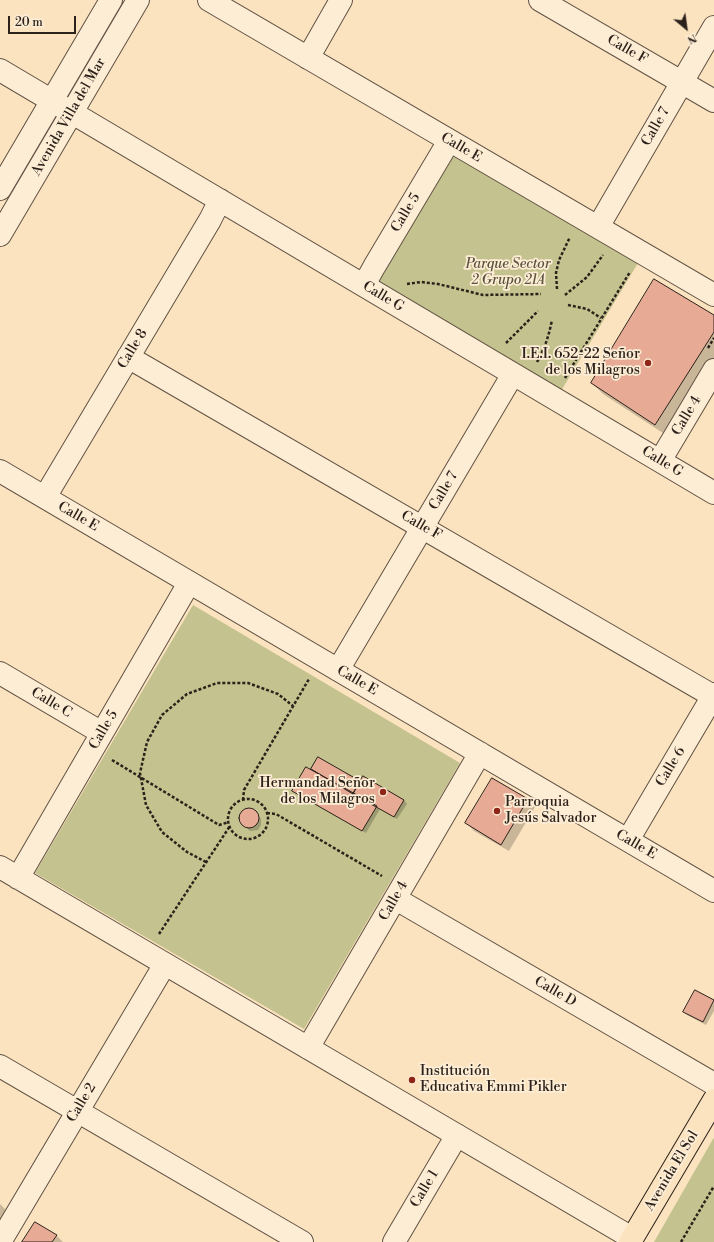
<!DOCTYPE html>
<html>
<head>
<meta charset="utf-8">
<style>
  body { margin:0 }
  #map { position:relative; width:714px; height:1242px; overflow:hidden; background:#fce3bf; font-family:"Libre Bodoni",serif }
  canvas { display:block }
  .north { position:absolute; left:666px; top:8px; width:40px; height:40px; -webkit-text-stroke:3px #fdedd5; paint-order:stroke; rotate:151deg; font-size:11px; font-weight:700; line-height:16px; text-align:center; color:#2c221b }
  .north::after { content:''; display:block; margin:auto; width:14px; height:18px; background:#2c221b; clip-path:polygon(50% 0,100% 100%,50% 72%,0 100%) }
  .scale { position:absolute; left:8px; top:16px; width:68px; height:18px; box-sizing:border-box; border:2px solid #2c221b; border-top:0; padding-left:5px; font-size:12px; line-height:14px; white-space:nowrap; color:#2c221b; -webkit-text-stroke:3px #fdedd5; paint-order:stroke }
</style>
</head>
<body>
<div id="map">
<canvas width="714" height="1242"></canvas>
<div class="north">N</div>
<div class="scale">20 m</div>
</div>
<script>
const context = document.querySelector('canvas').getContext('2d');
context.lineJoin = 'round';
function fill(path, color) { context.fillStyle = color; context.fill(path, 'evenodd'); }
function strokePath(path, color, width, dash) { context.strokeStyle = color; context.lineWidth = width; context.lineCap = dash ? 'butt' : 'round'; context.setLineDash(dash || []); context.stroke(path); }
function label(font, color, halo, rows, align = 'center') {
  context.font = font + ' "Libre Bodoni",serif'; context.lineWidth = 3.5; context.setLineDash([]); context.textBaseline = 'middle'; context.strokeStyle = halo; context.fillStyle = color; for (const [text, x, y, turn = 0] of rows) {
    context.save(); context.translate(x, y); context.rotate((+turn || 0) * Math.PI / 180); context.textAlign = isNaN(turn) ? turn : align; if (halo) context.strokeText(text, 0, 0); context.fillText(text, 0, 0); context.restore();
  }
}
const green = new Path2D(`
  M455 154 638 263 561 391 378 283Z
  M193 605 460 763 304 1029 35 873Z
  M714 1138V1242H654L713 1139Z`);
const shadow = new Path2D(`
  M714 316V359L666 435 603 394 592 383Z
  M319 758 360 782 404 800 407 804 397 819 380 809 366 833 297 794 294 791 312 771Z
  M493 779 528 800 535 807 509 851 474 831 467 823Z
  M250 809 253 810 261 819V825L258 830 250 831 241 823 240 821 241 815 244 811Z
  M695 991 714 1002V1011L706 1025 687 1015 684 1011Z
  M0 1204 8 1212 0 1226Z
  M56 1235 63 1242H23Z`);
const building = new Path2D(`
  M654 279 714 315V332L655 425 591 383Z
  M318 757 360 781 353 794 311 769Z
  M306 767 377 806 362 831 292 791Z
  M363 776 404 800 394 817 353 794Z
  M492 778 528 799 501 845 465 823Z
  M239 818a10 10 0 1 1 20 0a10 10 0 1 1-20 0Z
  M695 990 714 1000 703 1022 683 1012Z
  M35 1222 57 1235 52 1242H22Z`);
const path = new Path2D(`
  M407 284 421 282 438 284 483 295 541 294
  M557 289 556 273 559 260 570 237
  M565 295 587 277 603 255
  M568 305 587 309 601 318
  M506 343 538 311
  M708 348 714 338
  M537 362C545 348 549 335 552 320
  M565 378 630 272
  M112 760 219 825 229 822
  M228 819a20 20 0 1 1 40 0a20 20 0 1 1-40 0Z
  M243 800 244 790 309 679
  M267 813 276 814 382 876
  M206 862 187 852 162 832 146 805 140 773 147 742 162 715 187 694 217 683H248L278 694 293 706
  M159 934 230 826
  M681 1242 714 1186`);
const minor = new Path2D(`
  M209 0 714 295
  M540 0 714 101
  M308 58 341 0
  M0 70 714 493
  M0 189 111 0
  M598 227 714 27
  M0 235 138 0
  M364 285 374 267 449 141
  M128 357 713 696
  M660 461 714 370
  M0 471 714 891
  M45 497 210 220 220 200
  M338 670 513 374
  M0 673 102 733
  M628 840 714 694
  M0 867 632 1238
  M18 878 189 583
  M396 899 714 1084
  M308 1048 480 753
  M0 1066 302 1242
  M0 1242 165 964
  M394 1242 457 1135`);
const major = new Path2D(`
  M630 1242 714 1100`);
const markers = [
  [648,363,4,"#8f2418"],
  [383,792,4,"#8f2418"],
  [497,811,4,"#8f2418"],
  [412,1080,4,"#8f2418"]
];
const streetNames = [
  ["Calle F",627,50,30],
  ["Avenida Villa del Mar",69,117,-60],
  ["Calle 7",656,127,-60],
  ["Calle E",461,148,30],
  ["Calle 5",406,213,-59],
  ["Calle G",383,297,31],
  ["Calle 8",133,349,-59],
  ["Calle 4",687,416,-59],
  ["Calle G",662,462,31],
  ["Calle 7",444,491,-59],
  ["Calle E",78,517,30],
  ["Calle F",421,526,30],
  ["Calle E",357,681,30],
  ["Calle C",51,703,31],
  ["Calle 5",104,730,-60],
  ["Calle 6",671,767,-59],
  ["Calle E",636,845,30],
  ["Calle 4",394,901,-60],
  ["Calle D",555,992,30],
  ["Calle 2",82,1103,-59],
  ["Avenida El Sol",672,1171,-59],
  ["Calle 1",425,1189,-59]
];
const parkNames = [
  ["Parque Sector",508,265],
  ["2 Grupo 21A",508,281]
];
const poiNames = [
  ["I.E.I. 652-22 Señor",640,355],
  ["de los Milagros",640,371],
  ["Hermandad Señor",375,784],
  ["de los Milagros",375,800],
  ["Parroquia",505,803,"left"],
  ["Jesús Salvador",505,819,"left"],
  ["Institución",420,1072,"left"],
  ["Educativa Emmi Pikler",420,1088,"left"]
];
fill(green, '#c4c28e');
fill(shadow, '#0003');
fill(building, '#e6aa95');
strokePath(building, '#2c221b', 1);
strokePath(minor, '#605244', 24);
strokePath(major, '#2c221b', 24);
strokePath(path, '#2c221b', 2.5, [3, 2]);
strokePath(minor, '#fdedd5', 22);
strokePath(major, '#fce3bf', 22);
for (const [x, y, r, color] of markers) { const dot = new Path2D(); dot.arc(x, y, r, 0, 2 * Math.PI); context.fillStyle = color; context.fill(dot); strokePath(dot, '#fdedd5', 1.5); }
label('14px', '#2c221b', '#fdedd5', streetNames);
label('italic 14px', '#5a523e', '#fdedd5', parkNames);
label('14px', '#2c221b', '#fdedd5', poiNames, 'right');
</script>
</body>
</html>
